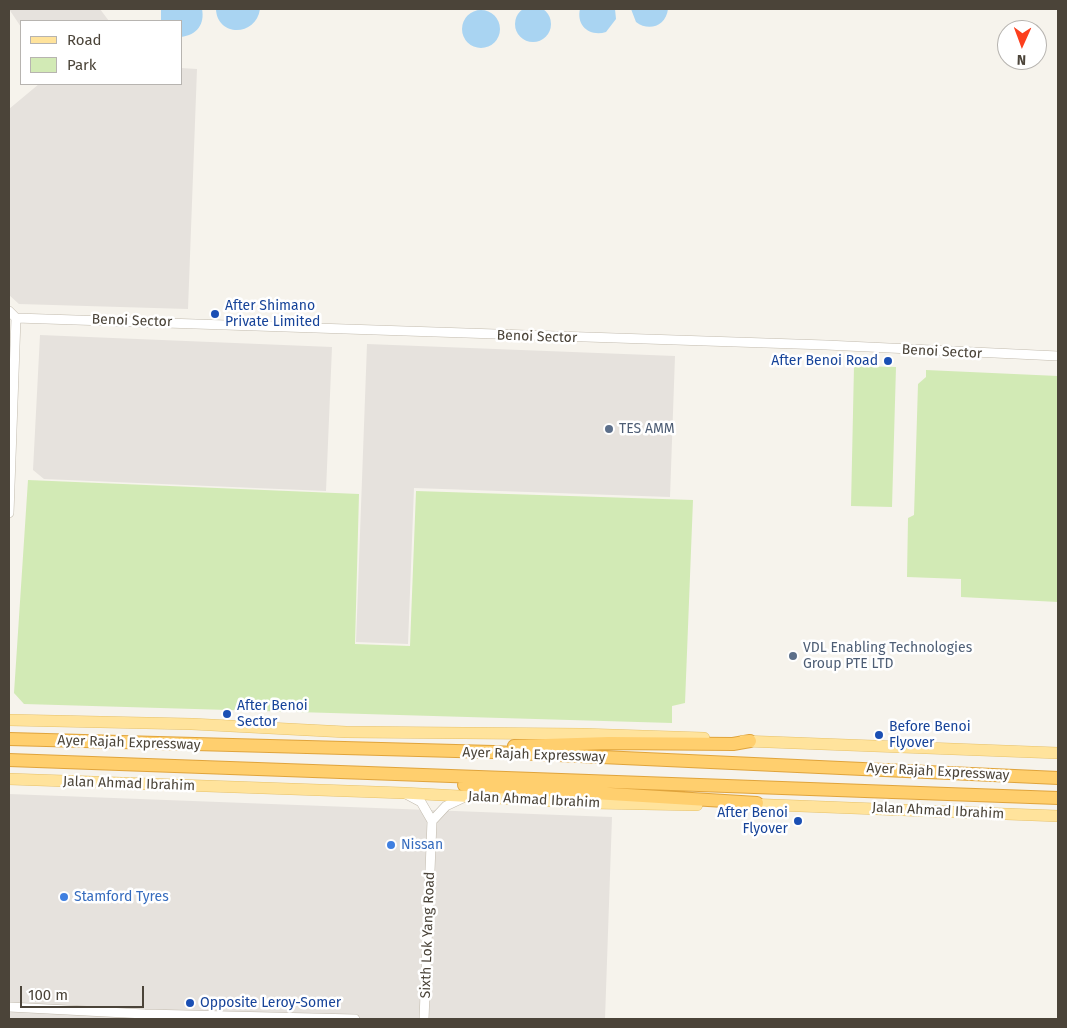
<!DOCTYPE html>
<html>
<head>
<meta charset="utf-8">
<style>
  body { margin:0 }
  #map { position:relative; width:1067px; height:1028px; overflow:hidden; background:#f6f3ec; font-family:"Fira Sans",sans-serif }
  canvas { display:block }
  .frame { position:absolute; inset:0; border:10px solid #4b4439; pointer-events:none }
  .legend { position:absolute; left:20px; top:20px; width:162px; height:65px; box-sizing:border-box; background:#fff; border:1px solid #b7b4b0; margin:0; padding:6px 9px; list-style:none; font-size:15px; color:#4b4439 }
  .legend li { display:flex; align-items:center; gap:10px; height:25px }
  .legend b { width:25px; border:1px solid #b7b4b0 }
  .north { position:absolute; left:997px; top:20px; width:50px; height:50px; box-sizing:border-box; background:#fff; border:1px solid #b7b4b0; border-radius:50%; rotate:182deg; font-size:14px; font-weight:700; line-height:20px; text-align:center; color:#4b4439 }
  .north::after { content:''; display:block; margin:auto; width:18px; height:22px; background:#fc3f1d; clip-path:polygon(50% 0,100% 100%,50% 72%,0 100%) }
  .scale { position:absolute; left:20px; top:986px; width:124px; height:22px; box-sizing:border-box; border:2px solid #4b4439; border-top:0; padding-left:6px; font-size:15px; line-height:18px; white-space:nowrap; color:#4b4439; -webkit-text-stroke:4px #fff; paint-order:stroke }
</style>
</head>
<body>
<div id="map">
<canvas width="1067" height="1028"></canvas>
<div class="frame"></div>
<ul class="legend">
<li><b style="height:6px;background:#ffe39c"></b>Road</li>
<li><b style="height:14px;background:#d2eab5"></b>Park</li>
</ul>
<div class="north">N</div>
<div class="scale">100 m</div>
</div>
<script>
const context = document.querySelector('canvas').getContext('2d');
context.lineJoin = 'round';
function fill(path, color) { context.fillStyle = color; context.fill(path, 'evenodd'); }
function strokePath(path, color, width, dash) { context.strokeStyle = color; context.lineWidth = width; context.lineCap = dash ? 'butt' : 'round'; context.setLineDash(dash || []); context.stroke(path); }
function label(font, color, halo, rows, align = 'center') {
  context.font = font + ' "Fira Sans",sans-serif'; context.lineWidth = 5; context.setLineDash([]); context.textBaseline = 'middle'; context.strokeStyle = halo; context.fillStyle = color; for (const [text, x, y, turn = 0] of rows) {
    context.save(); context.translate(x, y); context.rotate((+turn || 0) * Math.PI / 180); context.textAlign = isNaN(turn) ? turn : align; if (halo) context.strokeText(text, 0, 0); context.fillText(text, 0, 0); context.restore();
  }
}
const industrial = new Path2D(`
  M9 9H100L109 21H21V27Z
  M181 68 197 69 188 309 19 304 9 295V109L39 84H181Z
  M40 335 332 347 326 491 44 479 33 470Z
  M367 344 675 356 670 497 414 488 408 644 356 642Z
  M9 794 612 817 605 1019H9Z`);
const green = new Path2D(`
  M854 366 896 367 892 507 851 506Z
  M926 370 1058 376V602L961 597V579L907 577 908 518 914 515 918 384 926 377Z
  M28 480 359 494 355 644 410 646 416 491 693 500 685 703 672 706V723L24 704 14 693Z`);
const water = new Path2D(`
  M515 24a18 18 0 1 1 36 0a18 18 0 1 1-36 0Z
  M161 9H202C205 24 197 35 181 37V21H161Z
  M216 9H260C256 37 217 37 216 9Z
  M580 9H615L616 19 606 32C590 37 576 26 580 9Z
  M631 9H668C666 26 649 32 636 22Z
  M462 29a19 19 0 1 1 38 0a19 19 0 1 1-38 0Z`);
const minor = new Path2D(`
  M9 311 16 318 826 345 1058 356
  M9 513 16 318
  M406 794 421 802 432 821 424 1019
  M432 821 446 806 463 798
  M9 1007 145 1014 355 1019`);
const major = new Path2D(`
  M9 720 192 724 346 732 582 734 704 738
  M743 741 1058 753
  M9 779 404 793 590 803 697 805
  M748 804 1058 816`);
const highway = new Path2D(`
  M9 739 493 752 1058 778
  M514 746 609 743 733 744 750 741
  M9 760 1058 798
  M464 785 757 803`);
const markers = [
  [215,314,5,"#1a4fb4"],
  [888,361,5,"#1a4fb4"],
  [609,429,5,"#5c6f8a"],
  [793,656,5,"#5c6f8a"],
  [227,714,5,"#1a4fb4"],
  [879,735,5,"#1a4fb4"],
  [798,821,5,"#1a4fb4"],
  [391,845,5,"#3f7fe0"],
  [64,897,5,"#3f7fe0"],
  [190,1003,5,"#1a4fb4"]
];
const transitNames = [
  ["After Shimano",225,306],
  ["Private Limited",225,322],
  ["After Benoi Road",878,361,"right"],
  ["After Benoi",237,706],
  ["Sector",237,722],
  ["Before Benoi",889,727],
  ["Flyover",889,743],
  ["After Benoi",788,813,"right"],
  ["Flyover",788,829,"right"],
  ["Opposite Leroy-Somer",200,1003]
];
const streetNames = [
  ["Benoi Sector",132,321,2],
  ["Benoi Sector",537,337,2],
  ["Benoi Sector",942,352,3],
  ["Ayer Rajah Expressway",129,743,2],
  ["Ayer Rajah Expressway",534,755,2],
  ["Ayer Rajah Expressway",938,772,3],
  ["Jalan Ahmad Ibrahim",129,784,2],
  ["Jalan Ahmad Ibrahim",534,800,3],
  ["Jalan Ahmad Ibrahim",938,811,3],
  ["Sixth Lok Yang Road",428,935,-88]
];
const serviceNames = [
  ["TES AMM",619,429],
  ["VDL Enabling Technologies",803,648],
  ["Group PTE LTD",803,664]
];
const shopNames = [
  ["Nissan",401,845],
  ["Stamford Tyres",74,897]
];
fill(industrial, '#e6e2dd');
fill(green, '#d2eab5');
fill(water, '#a9d4f2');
strokePath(minor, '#c2bbae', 10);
strokePath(major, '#e6c16a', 12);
strokePath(highway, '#e0a43c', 14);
strokePath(minor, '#fff', 9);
strokePath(major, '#ffe39c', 11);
strokePath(highway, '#ffcf6e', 12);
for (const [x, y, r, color] of markers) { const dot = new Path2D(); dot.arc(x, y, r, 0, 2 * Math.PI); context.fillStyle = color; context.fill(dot); strokePath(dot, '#fff', 2); }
label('14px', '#164399', '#fff', transitNames, 'left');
label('14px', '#4b4439', '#fff', streetNames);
label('14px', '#4e5e75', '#fff', serviceNames, 'left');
label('14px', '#366cbe', '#fff', shopNames, 'left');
</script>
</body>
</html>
